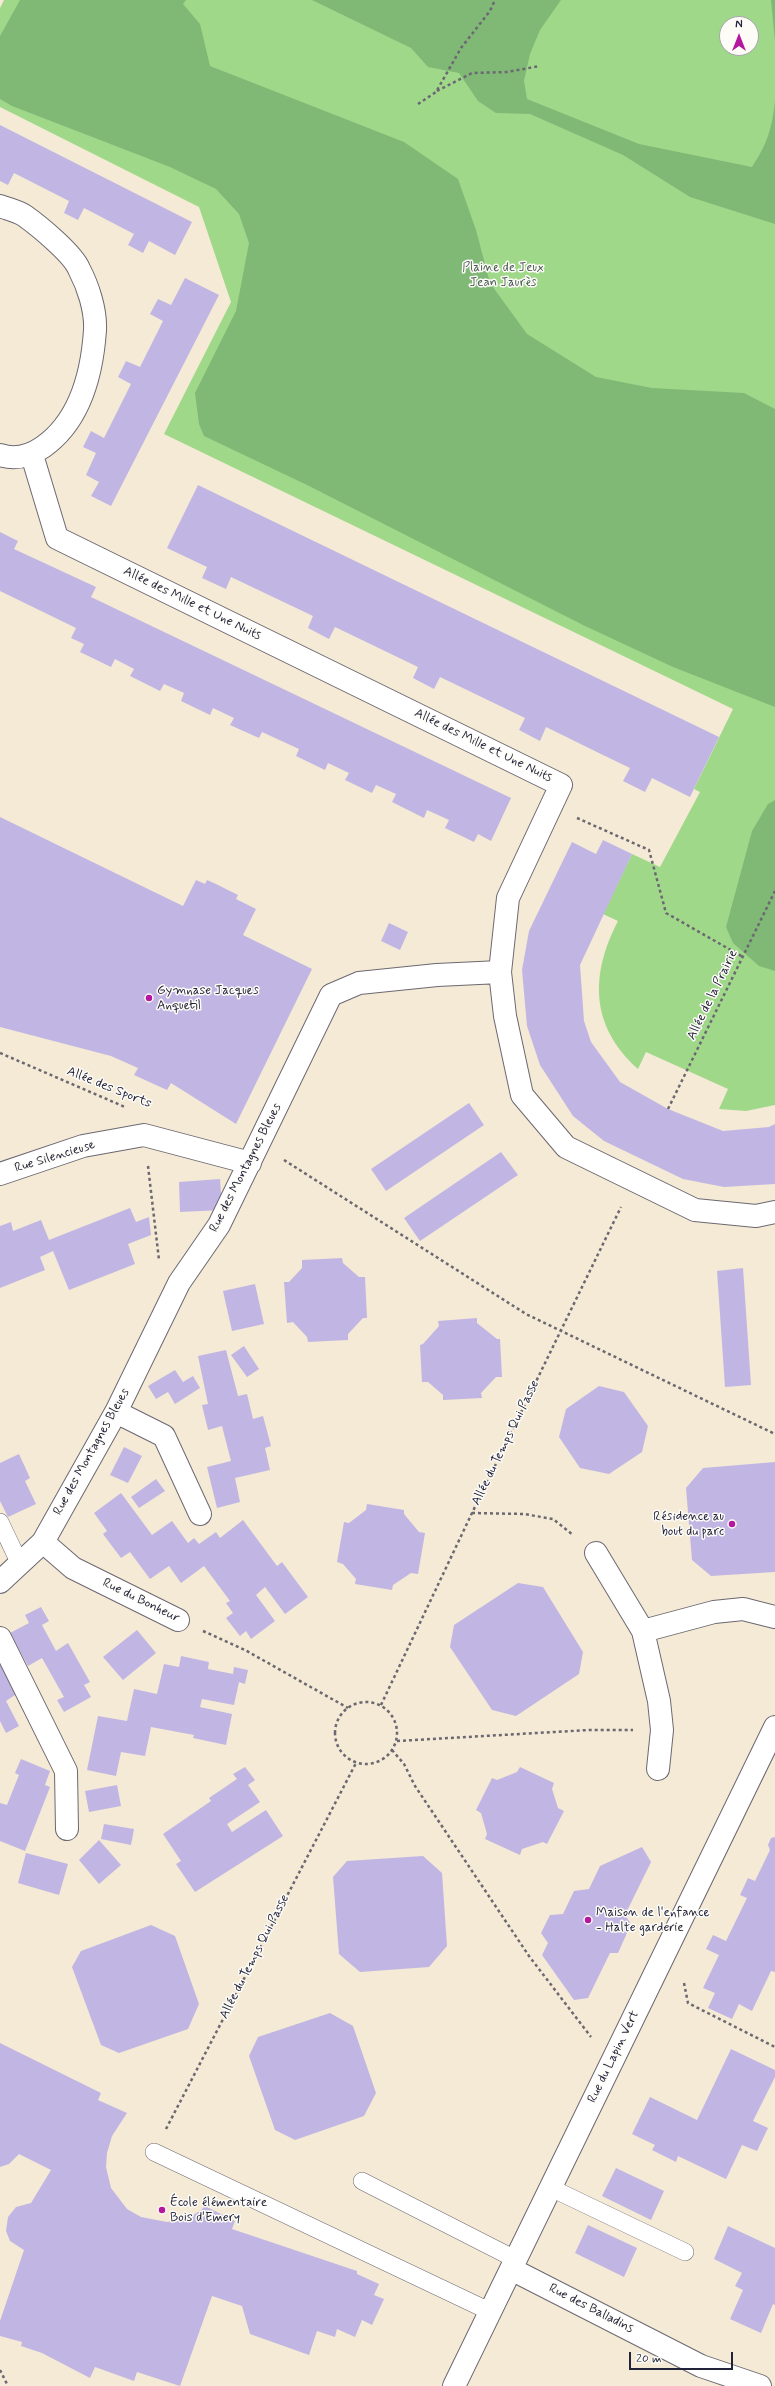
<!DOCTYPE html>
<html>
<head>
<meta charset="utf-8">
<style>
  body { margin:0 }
  #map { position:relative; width:775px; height:2386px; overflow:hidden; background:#f4ead5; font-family:Mynerve,sans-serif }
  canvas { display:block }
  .north { position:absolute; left:719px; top:16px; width:40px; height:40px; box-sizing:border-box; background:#fdfcf7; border:1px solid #a5a5ac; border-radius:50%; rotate:0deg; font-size:11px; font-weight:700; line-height:16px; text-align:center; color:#22223b }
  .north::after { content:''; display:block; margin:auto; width:14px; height:18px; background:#b5179e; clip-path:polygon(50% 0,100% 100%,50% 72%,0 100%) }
  .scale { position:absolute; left:629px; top:2352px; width:104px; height:18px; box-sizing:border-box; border:2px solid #22223b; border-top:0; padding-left:5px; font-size:12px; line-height:14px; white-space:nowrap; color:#22223b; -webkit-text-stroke:3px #fdfcf7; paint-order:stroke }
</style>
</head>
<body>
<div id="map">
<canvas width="775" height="2386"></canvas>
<div class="north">N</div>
<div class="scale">20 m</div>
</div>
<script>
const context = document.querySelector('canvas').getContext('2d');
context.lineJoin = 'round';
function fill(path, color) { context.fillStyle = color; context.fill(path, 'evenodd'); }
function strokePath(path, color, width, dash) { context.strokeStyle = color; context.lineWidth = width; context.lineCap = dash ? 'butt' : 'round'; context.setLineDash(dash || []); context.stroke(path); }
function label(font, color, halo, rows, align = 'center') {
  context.font = font + ' Mynerve,sans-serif'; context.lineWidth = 3; context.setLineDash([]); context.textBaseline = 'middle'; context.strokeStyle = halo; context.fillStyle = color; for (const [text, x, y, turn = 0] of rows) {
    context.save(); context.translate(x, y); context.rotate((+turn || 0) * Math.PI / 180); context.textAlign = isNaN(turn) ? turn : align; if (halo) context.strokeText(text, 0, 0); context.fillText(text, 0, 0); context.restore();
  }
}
const green = new Path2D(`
  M4 0H775V1105L746 1111 719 1109 728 1089 646 1052 638 1069C590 1026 590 975 618 921L603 914 632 854 660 867 700 792 694 789 733 709 164 434 231 302 199 207 0 107V8ZM727 24H751V48H727Z`);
const forest = new Path2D(`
  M20 0H186L183 4 200 24 210 66 404 142 458 179 476 230 490 283 527 334 596 377 652 388 744 393 775 409V707L673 667 585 626 307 485 204 436 199 424 195 393 236 311 249 243 239 214 216 189 170 167 12 106 0 99V36Z
  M312 0H561L540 30 530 54 524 81 527 99 639 144 752 167C767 144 772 129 775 101V224L690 197 623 155 530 114 496 113 478 101 459 73 428 67 411 48Z
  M771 0H775V41Z
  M775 800V971L759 966 733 943 726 927 752 831 768 804Z`);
const building = new Path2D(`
  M0 125 192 222 175 255 149 241 143 253 128 245 134 234 84 208 78 220 64 213 69 201 14 173 8 185 0 181Z
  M185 278 219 295 111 506 91 496 99 482 86 475 96 453 83 447 91 431 104 438 131 384 118 377 126 361 140 367 163 321 150 314 158 299 171 305Z
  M198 485 719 737 690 797 652 778 645 792 623 781 630 768 603 755 546 727 540 741 519 730 525 718 440 677 434 689 413 678 418 667 335 627 329 639 308 628 313 616 231 577 226 589 202 578 207 567 167 548Z
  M0 532 18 541 14 549 96 587 91 597 511 798 491 841 478 834 474 842 445 828 449 820 427 810 424 818 392 802 396 794 376 785 372 793 345 780 349 773 328 763 325 770 296 756 299 749 262 732 259 738 230 725 234 718 213 708 210 715 181 701 184 693 164 684 160 691 130 676 134 669 115 659 111 667 80 652 84 644 71 638 76 628 0 591Z
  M0 817 183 906 196 880 205 884 207 880 216 884 238 895 236 899 256 909 243 935 312 969 236 1124 171 1083 167 1090 134 1075 138 1068 111 1056 0 1027Z
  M603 840 632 854 580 965 584 1021 591 1042 620 1082 668 1109 723 1131 769 1127 775 1124V1184L724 1187 683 1179 604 1141 573 1116 540 1065 527 1026 522 970 529 931 572 842 596 854Z
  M389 923 408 932 400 950 381 941Z
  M469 1103 484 1125 386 1191 371 1169Z
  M501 1152 518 1175 420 1241 404 1218Z
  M220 1179 222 1210 180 1212 179 1182Z
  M130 1208 136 1222 149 1217 151 1235 128 1244 135 1264 69 1290 53 1251 40 1257 45 1270 0 1288V1226L11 1222 13 1231 41 1220 49 1240Z
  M342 1258 343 1263 359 1277H365L367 1318H363L348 1334V1340L308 1342 307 1337 293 1322 287 1323 284 1282H289L302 1268V1260Z
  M743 1268 751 1385 725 1387 717 1271Z
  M255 1284 264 1324 232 1331 223 1291Z
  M477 1318V1323L497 1339H500L502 1377H496L481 1393 482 1398 443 1400V1395L428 1382H422L420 1345 423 1344 439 1326 438 1321Z
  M244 1346 259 1369 247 1377 231 1355Z
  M226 1350 238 1396 247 1394 253 1419 263 1416 271 1446 265 1448 270 1470 235 1478 240 1502 217 1508 207 1467 231 1461 222 1426 208 1430 202 1405 208 1404 198 1356Z
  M175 1370 183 1382 193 1376 200 1388 175 1404 168 1392 156 1399 148 1386Z
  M599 1386 624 1392 648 1426 642 1452 609 1474 580 1468 559 1437 566 1409Z
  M124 1447 142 1456 128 1483 110 1475Z
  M19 1454 30 1478 25 1481 36 1504 8 1517 0 1501V1463Z
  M775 1462V1572L711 1576 692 1560 686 1488 703 1468Z
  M156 1479 165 1491 139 1508 131 1497Z
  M121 1493 152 1535 172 1521 188 1543 194 1538 199 1544 216 1532 220 1538 243 1520 277 1566 282 1562 308 1597 285 1614 265 1587 256 1595 275 1621 251 1639 246 1631 240 1636 226 1618 233 1613 226 1603 230 1601 204 1566 181 1583 169 1566 150 1579 130 1552 121 1558 103 1534 107 1531 94 1513Z
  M367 1504 404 1510V1514L419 1532 425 1533 418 1574 411 1573 393 1585 392 1590 355 1584 356 1579 343 1564 337 1562 344 1522 349 1523 366 1510Z
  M518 1583 543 1587 583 1652 579 1674 516 1716 492 1710 450 1647 454 1625Z
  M41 1607 49 1621 42 1625 56 1651 68 1643 90 1682 84 1685 91 1697 64 1712 57 1700 64 1697 42 1658 28 1666 10 1633 29 1623 25 1615Z
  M137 1630 156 1653 123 1680 103 1657Z
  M181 1656 209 1662 208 1669 233 1674 234 1667 248 1670 245 1684 239 1682 234 1705 202 1699 200 1707 232 1714 226 1745 193 1738 194 1735 151 1727 145 1756 121 1752 116 1776 87 1770 98 1716 127 1721 134 1689 157 1694 164 1664 179 1667Z
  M0 1662 18 1693 6 1701 19 1726 6 1733 0 1721Z
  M21 1759 50 1771 45 1785 50 1787 25 1851 0 1841V1803L7 1805 19 1775 15 1773Z
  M245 1767 255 1780 248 1785 260 1802 227 1824 232 1832 266 1810 283 1836 195 1892 176 1864 181 1861 163 1834 211 1801 209 1798 237 1779 233 1774Z
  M520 1767 554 1783 552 1789 558 1808 564 1811 547 1844 543 1842 522 1849 520 1855 485 1839 487 1834 481 1813 476 1810 492 1778 497 1780 517 1772Z
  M117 1785 121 1806 89 1812 85 1791Z
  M104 1824 134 1829 131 1845 101 1839Z
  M775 1837V1972L771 1971 752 2011 739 2004 732 2019 708 2008 715 1993 703 1988 719 1955 706 1949 713 1935 726 1941 747 1898 740 1895 748 1878 755 1881 770 1850 768 1845 771 1838Z
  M99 1840 121 1865 99 1884 79 1860Z
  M642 1847 651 1862 625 1915 631 1924 618 1953H610L588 1998 574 2000 542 1955 548 1943 541 1933 550 1915 563 1914 574 1891 589 1889 600 1866Z
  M26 1853 68 1864 59 1895 18 1883Z
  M423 1856 442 1873 447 1946 429 1967 360 1972 339 1954 333 1877 347 1861Z
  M151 1925 175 1936 199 2004 188 2029 119 2053 101 2045 72 1967 81 1951Z
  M330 2013 353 2026 376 2093 364 2116 295 2140 275 2130 249 2056 258 2037Z
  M0 2043 101 2093 98 2100 127 2113 112 2136 107 2153 106 2167 111 2188 127 2209 141 2217 167 2222 186 2219 200 2211 205 2206 235 2221 232 2229 357 2271V2274L379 2284 374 2295 384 2299 372 2325 362 2320 355 2337 337 2329 335 2337 317 2331 309 2355 250 2334 242 2306 212 2296 180 2386 137 2372 134 2381 95 2367 90 2378 42 2353 21 2346 22 2342 0 2336V2321L24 2250 10 2241 6 2231 8 2217 16 2207 31 2203 51 2170 19 2154 9 2164 0 2167Z
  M731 2049 775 2070V2077L753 2121 768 2128 757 2151 742 2145 726 2179 678 2156 676 2162 652 2150 655 2145 632 2134 650 2097 697 2120Z
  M616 2168 664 2191 651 2220 602 2196Z
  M588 2225 637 2248 624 2277 575 2253Z
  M728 2226 775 2248V2305L773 2304 761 2333 730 2319 743 2290 735 2286 742 2273 714 2259Z`);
const path = new Path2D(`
  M437 91 472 73 507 72 540 66
  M418 104 436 92 461 48 490 11 495 0
  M577 818 649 850 666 913 743 957
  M0 1053 125 1107
  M668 1109 775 891
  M284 1160 526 1314 775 1434
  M148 1166 159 1260
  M472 1513 524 1514 553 1519 573 1535
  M203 1631 245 1650 348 1708
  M335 1733a31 31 0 1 1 62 0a31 31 0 1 1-62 0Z
  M381 1705 472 1513 621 1207
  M397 1741 589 1730H633
  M392 1750 404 1764 415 1786 529 1956 591 2037
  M684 1983 688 2003 775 2047
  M166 2129 356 1763
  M0 2370 8 2386`);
const lane = new Path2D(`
  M0 1522 20 1564
  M154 2152 489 2311
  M362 2181 515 2259
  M551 2188 685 2252`);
const street = new Path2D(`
  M0 206C8 209 18 211 25 216 39 226 73 254 79 269 88 286 96 310 95 330 92 375 80 421 43 447 30 456 15 460 0 455
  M32 455 57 538 561 785 508 898 500 972 505 1016 522 1095 566 1147 695 1210 756 1216 775 1212
  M0 1174 83 1146 144 1135 250 1163
  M116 1412 164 1436 200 1514
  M43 1542 73 1568 178 1620
  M596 1553 643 1631 659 1701 662 1730 658 1769
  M0 1582 43 1542 116 1412 179 1283 219 1225 331 995 359 983 437 975 500 972
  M643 1631 714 1612 743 1609 775 1617
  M0 1638 66 1771 67 1829
  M511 2269 701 2366 760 2386
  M454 2386 775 1727`);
const markers = [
  [149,998,4,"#b5179e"],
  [732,1524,4,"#b5179e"],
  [588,1920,4,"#b5179e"],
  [162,2210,4,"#b5179e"]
];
const parkNames = [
  ["Plaine de Jeux",503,268],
  ["Jean Jaurès",503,283]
];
const streetNames = [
  ["Allée des Mille et Une Nuits",192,604,26],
  ["Allée des Mille et Une Nuits",483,746,26],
  ["Allée de la Prairie",713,995,-64],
  ["Allée des Sports",109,1088,22],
  ["Rue Silencieuse",55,1157,-17],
  ["Rue des Montagnes Bleues",246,1168,-63],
  ["Allée du Temps Qui Passe",506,1443,-64],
  ["Rue des Montagnes Bleues",92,1452,-61],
  ["Rue du Bonheur",141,1601,26],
  ["Allée du Temps Qui Passe",255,1957,-63],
  ["Rue du Lapin Vert",614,2057,-64],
  ["Rue des Balladins",591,2309,27]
];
const poiNames = [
  ["Gymnase Jacques",157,991],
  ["Anquetil",157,1006],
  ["Résidence au",724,1517,"right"],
  ["bout du parc",724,1532,"right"],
  ["Maison de l'enfance",596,1913],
  ["- Halte garderie",596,1928],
  ["École élémentaire",170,2203],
  ["Bois d'Emery",170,2218]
];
fill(green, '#a0d88a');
fill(forest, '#80b876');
fill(building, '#c1b6e3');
strokePath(lane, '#6c6871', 18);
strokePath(street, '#6c6871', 24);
strokePath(path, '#6c6871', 2.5, [3, 3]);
strokePath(lane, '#fff', 17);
strokePath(street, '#fff', 22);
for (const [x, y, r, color] of markers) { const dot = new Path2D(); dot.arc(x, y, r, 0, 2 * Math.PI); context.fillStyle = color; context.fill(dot); strokePath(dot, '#fdfcf7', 1.5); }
label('13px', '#485953', '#fdfcf7', parkNames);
label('13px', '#22223b', '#fdfcf7', streetNames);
label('13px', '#22223b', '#fdfcf7', poiNames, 'left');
</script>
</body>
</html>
